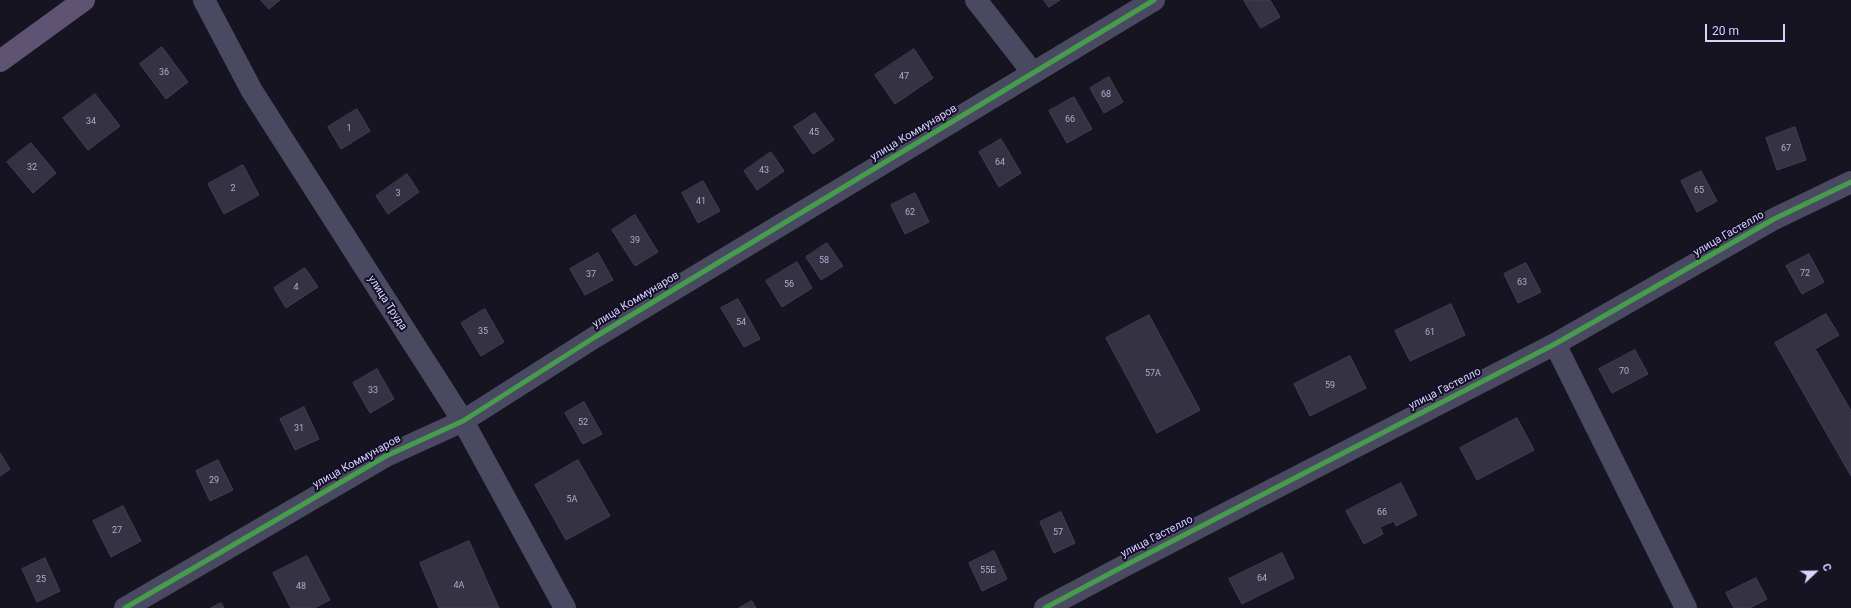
<!DOCTYPE html>
<html>
<head>
<meta charset="utf-8">
<style>
  body { margin:0 }
  #map { position:relative; width:1851px; height:608px; overflow:hidden; background:#161421; font-family:Roboto,sans-serif }
  canvas { display:block }
  .north { position:absolute; left:1795px; top:552px; width:40px; height:40px; -webkit-text-stroke:3px #130f26; paint-order:stroke; rotate:68deg; font-size:11px; font-weight:700; line-height:16px; text-align:center; color:#d9d4ff }
  .north::after { content:''; display:block; margin:auto; width:14px; height:18px; background:#d9d4ff; clip-path:polygon(50% 0,100% 100%,50% 72%,0 100%) }
  .scale { position:absolute; left:1705px; top:24px; width:80px; height:18px; box-sizing:border-box; border:2px solid #d9d4ff; border-top:0; padding-left:5px; font-size:12px; line-height:14px; white-space:nowrap; color:#d9d4ff; -webkit-text-stroke:3px #130f26; paint-order:stroke }
</style>
</head>
<body>
<div id="map">
<canvas width="1851" height="608"></canvas>
<div class="north">С</div>
<div class="scale">20 m</div>
</div>
<script>
const context = document.querySelector('canvas').getContext('2d');
context.lineJoin = 'round';
function fill(path, color) { context.fillStyle = color; context.fill(path, 'evenodd'); }
function strokePath(path, color, width, dash) { context.strokeStyle = color; context.lineWidth = width; context.lineCap = dash ? 'butt' : 'round'; context.setLineDash(dash || []); context.stroke(path); }
function label(font, color, halo, rows, align = 'center') {
  context.font = font + ' Roboto,sans-serif'; context.lineWidth = 4; context.setLineDash([]); context.textBaseline = 'middle'; context.strokeStyle = halo; context.fillStyle = color; for (const [text, x, y, turn = 0] of rows) {
    context.save(); context.translate(x, y); context.rotate((+turn || 0) * Math.PI / 180); context.textAlign = isNaN(turn) ? turn : align; if (halo) context.strokeText(text, 0, 0); context.fillText(text, 0, 0); context.restore();
  }
}
const building = new Path2D(`
  M261 0H280L269 9Z
  M1044 0H1060L1049 7Z
  M1244 0H1270L1280 17 1261 28Z
  M162 47 188 82 166 99 140 64Z
  M914 49 933 78 895 104 875 75Z
  M1109 77 1123 102 1104 113 1090 88Z
  M95 94 120 126 88 150 63 118Z
  M1074 97 1092 129 1067 143 1049 111Z
  M357 109 370 131 341 149 328 127Z
  M815 113 834 140 813 154 794 127Z
  M1795 127 1806 160 1777 170 1766 138Z
  M1001 139 1021 173 999 187 979 152Z
  M31 143 56 173 33 193 7 162Z
  M771 152 784 171 757 190 744 171Z
  M243 165 259 195 224 214 208 184Z
  M1701 171 1717 201 1697 212 1681 181Z
  M407 174 419 192 388 214 376 196Z
  M703 181 720 211 698 223 682 193Z
  M915 193 929 222 905 234 891 205Z
  M635 215 658 252 635 266 612 230Z
  M827 243 843 266 821 280 806 257Z
  M598 253 613 280 585 295 570 269Z
  M1809 254 1824 282 1802 294 1786 266Z
  M797 262 812 288 782 307 766 281Z
  M1526 263 1541 292 1518 303 1504 274Z
  M305 268 318 287 286 308 274 288Z
  M738 299 760 339 744 347 721 308Z
  M1451 304 1465 335 1410 361 1395 331Z
  M485 309 504 342 481 356 461 323Z
  M1826 314 1839 335 1815 349 1851 411V476L1775 343Z
  M1149 315 1200 410 1157 433 1106 338Z
  M1635 350 1648 374 1612 393 1599 369Z
  M1350 356 1366 388 1310 416 1294 384Z
  M377 369 394 399 370 413 353 383Z
  M584 402 602 434 583 444 565 413Z
  M304 407 319 439 295 450 280 419Z
  M1517 418 1534 450 1477 480 1460 448Z
  M0 453 10 469 0 476Z
  M218 460 233 490 210 501 196 471Z
  M578 460 610 516 566 540 535 485Z
  M1401 483 1417 515 1396 526 1394 521 1380 527 1383 534 1364 544 1346 511Z
  M123 506 141 541 111 557 93 521Z
  M1061 512 1075 543 1054 553 1040 522Z
  M469 541 499 608H439L420 563Z
  M994 551 1007 579 982 591 969 563Z
  M1282 553 1294 578 1242 604 1229 579Z
  M307 556 330 600 314 608H291L273 573Z
  M45 558 60 591 37 602 22 569Z
  M1756 578 1767 599 1750 608H1734L1726 593Z
  M752 601 756 608H739Z
  M221 603 224 608H211Z`);
const minor = new Path2D(`
  M204 0 252 91 463 421 565 608
  M976 0 1033 73
  M1555 344 1686 608
  M125 608 386 456 463 421 595 337 1154 0
  M1045 608 1124 566 1555 344 1774 219 1851 182`);
const major = new Path2D(`
  M0 61 84 0`);
const cycleway = new Path2D(`
  M125 608 386 456 463 421 595 337 1154 0
  M1045 608 1124 566 1555 344 1774 219 1851 182`);
const numberNames = [
  ["36",164,73],
  ["47",904,77],
  ["68",1106,95],
  ["66",1070,120],
  ["34",91,122],
  ["1",349,129],
  ["45",814,133],
  ["67",1786,149],
  ["64",1000,163],
  ["32",32,168],
  ["43",764,171],
  ["2",233,189],
  ["65",1699,191],
  ["3",398,194],
  ["41",701,202],
  ["62",910,213],
  ["39",635,241],
  ["58",824,261],
  ["72",1805,274],
  ["37",591,275],
  ["63",1522,283],
  ["56",789,285],
  ["4",296,288],
  ["54",741,323],
  ["35",483,332],
  ["61",1430,333],
  ["70",1624,372],
  ["57А",1153,374],
  ["59",1330,386],
  ["33",373,391],
  ["52",583,423],
  ["31",299,429],
  ["29",214,481],
  ["5А",572,500],
  ["66",1382,513],
  ["27",117,531],
  ["57",1058,533],
  ["55Б",988,571],
  ["64",1262,579],
  ["25",41,580],
  ["4А",459,586],
  ["48",301,587]
];
const streetNames = [
  ["улица Коммунаров",914,133,-31],
  ["улица Гастелло",1729,234,-30],
  ["улица Коммунаров",636,300,-31],
  ["улица Труда",387,303,57],
  ["улица Гастелло",1445,389,-27],
  ["улица Коммунаров",357,462,-29],
  ["улица Гастелло",1157,537,-27]
];
fill(building, '#343243');
strokePath(building, '#433f54', 1);
strokePath(minor, '#4a4962', 22);
strokePath(major, '#5e5373', 22);
strokePath(cycleway, '#469c4c', 5);
label('9px', '#b0acd0', null, numberNames);
label('11px', '#d9d4ff', '#130f26', streetNames);
</script>
</body>
</html>
